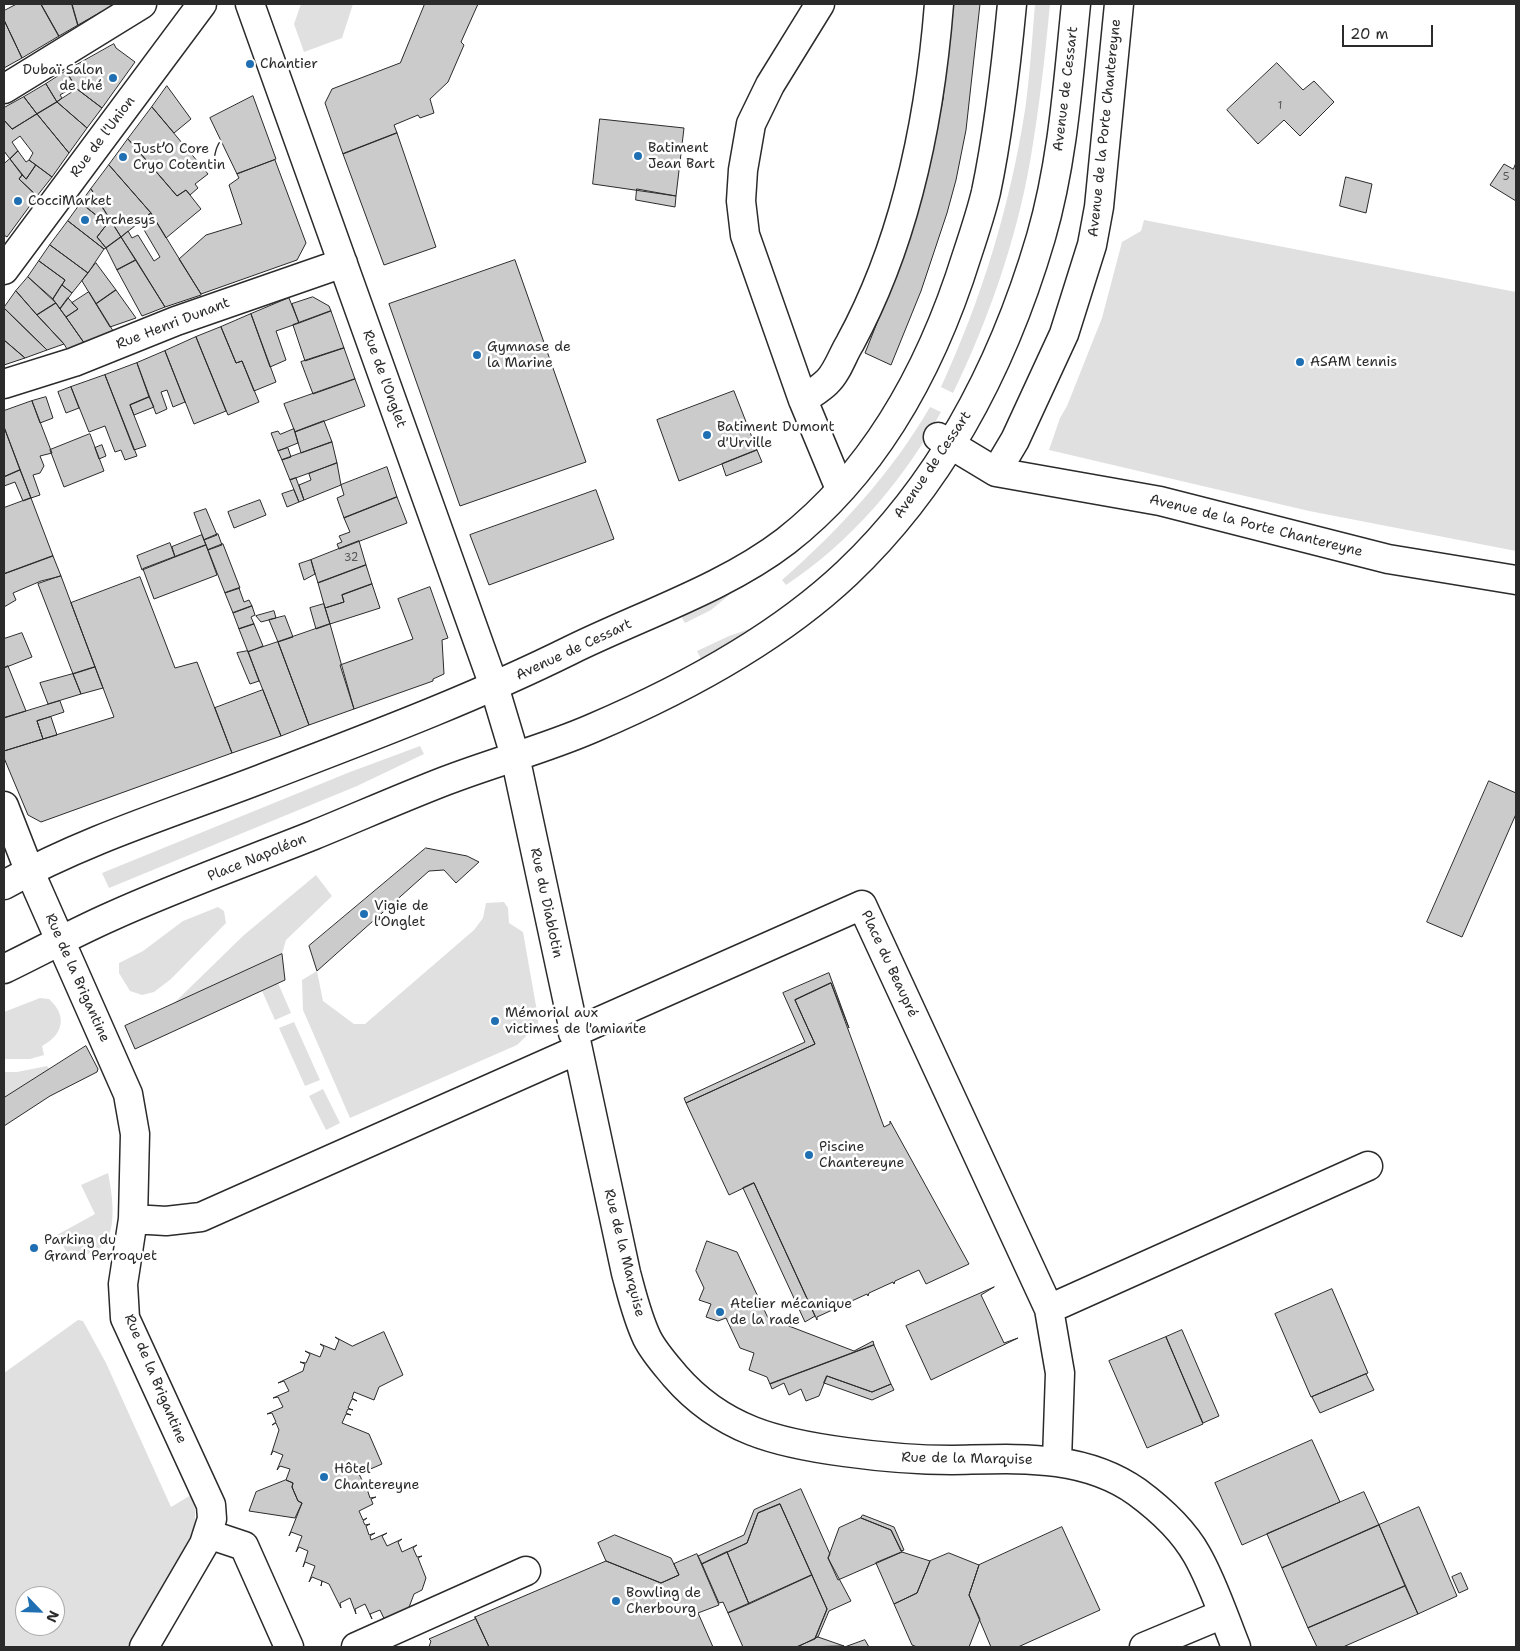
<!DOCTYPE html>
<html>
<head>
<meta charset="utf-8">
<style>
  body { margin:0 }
  #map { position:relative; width:1520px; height:1651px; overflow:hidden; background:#fff; font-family:"Shantell Sans",sans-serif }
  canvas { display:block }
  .frame { position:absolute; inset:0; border:5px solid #2b2b2b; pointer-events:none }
  .north { position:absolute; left:15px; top:1586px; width:50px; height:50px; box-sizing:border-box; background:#fff; border:1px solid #aaa; border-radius:50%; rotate:114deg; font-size:14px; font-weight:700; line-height:20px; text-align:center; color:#2b2b2b }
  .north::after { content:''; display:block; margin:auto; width:18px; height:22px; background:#1f6fb2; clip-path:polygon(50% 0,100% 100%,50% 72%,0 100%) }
  .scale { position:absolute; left:1342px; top:25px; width:91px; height:22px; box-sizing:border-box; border:2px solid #2b2b2b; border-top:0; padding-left:6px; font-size:15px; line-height:18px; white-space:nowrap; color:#2b2b2b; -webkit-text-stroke:4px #fff; paint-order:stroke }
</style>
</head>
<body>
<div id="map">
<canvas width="1520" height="1651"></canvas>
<div class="frame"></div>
<div class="north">N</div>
<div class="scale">20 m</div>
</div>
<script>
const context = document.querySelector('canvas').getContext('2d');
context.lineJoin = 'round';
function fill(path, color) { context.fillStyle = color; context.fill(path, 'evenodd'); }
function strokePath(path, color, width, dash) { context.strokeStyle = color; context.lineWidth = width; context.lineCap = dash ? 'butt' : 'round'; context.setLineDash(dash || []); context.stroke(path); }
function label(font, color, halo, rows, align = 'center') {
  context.font = font + ' "Shantell Sans",sans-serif'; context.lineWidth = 5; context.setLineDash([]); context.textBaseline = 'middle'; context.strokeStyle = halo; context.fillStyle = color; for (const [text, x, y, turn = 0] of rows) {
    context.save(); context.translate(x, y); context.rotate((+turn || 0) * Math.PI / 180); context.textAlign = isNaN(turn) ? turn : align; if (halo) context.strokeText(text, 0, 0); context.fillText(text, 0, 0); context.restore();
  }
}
const green = new Path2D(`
  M301 4H353L342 38 304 52 294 24Z
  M1035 4H1050C1045 57 1039 110 1030 162 1016 241 988 321 953 393L941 387C982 298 1010 206 1025 110 1030 75 1032 39 1035 4Z
  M1144 220 1516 292V551L1309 511 1049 450 1060 418 1067 406 1102 318 1122 242 1141 231Z
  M930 407 941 412C904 480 851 542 786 585L782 580C840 529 891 474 930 407Z
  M732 585 735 590 711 610 685 623 679 613Z
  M752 628 755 633 703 663 697 651 729 636Z
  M420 746 424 754 357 786 109 888 102 873 350 772Z
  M316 875 332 896 286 940 282 954 171 1006 244 935Z
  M504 902 508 908 509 923 523 932 538 1017V1025L517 1045 350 1118 303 1010 302 980 317 971 323 1001 354 1024H365L474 930 483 918 486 903Z
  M218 907 224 911 226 923 171 979 154 992 142 995 130 991 119 973V963L143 951 183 921Z
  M278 983 291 1013 275 1020 262 991Z
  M40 998 49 999C68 1016 63 1035 42 1046L44 1055 30 1059H4V1012Z
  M294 1022 320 1080 305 1086 279 1028Z
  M47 1066 50 1070 4 1098V1072H17Z
  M323 1089 340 1123 326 1130 309 1096Z
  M108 1173C112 1193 120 1237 97 1250 89 1254 80 1257 71 1260L57 1235 95 1214 81 1185Z
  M78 1320 83 1321 106 1363 171 1507 191 1495 195 1509V1533L130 1647H4V1373ZM25 1596H55V1626H25Z`);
const building = new Path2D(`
  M17 4H41L59 36 22 58 4 20V11Z
  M41 4H72L78 25 59 36Z
  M72 4H115L78 25Z
  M425 4H478L461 42 464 45 448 82 430 99 434 113 420 118 418 115 394 125 397 133 343 154 325 103 332 89 400 63Z
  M952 4H980L966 130 956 180 947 213 921 291 891 365 865 353 902 260 923 193 943 99Z
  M4 20 22 58 4 68Z
  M114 44 116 48 135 62 102 108 77 89 66 71Z
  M1277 63 1303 90 1314 81 1334 102 1300 136 1284 120 1258 144 1227 110Z
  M66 71 75 86 60 95 62 98 57 102 46 84Z
  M46 84 57 102 37 114 24 97Z
  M167 86 191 119 174 133 152 107Z
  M77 89 102 108 87 128 57 102Z
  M253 96 276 159 237 174 210 118Z
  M24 97 37 114 12 129 4 120V108Z
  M57 102 87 128 69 153 37 114Z
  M152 107 208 174 195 184 198 188 190 195 186 190 177 196 128 139Z
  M37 114 69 153 52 177 29 160 33 153 20 136 12 142 18 151 10 159 4 151V120L12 129Z
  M600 119 684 128 676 196 593 184Z
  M397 133 436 247 384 265 343 154Z
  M128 139 177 196 186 190 201 209 166 238 151 213 109 165Z
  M18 151 26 162 29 160 36 165 26 179 10 159Z
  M10 159 22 175 19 179 37 196 7 237 4 235V164Z
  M275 160 306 243 297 260 201 294 179 259 206 235 242 224 229 185 239 178 237 174Z
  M1516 163V201L1490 185 1504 164 1513 169Z
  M36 165 52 177 37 196 19 179 22 175 26 179Z
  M109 165 151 213 121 237 91 189Z
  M1346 177 1372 184 1366 213 1340 206Z
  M91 189 121 237 106 248 97 237 107 224 81 203Z
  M637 189 676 196 675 207 636 200Z
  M81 203 107 224 97 237 106 248 104 249 68 221Z
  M151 213 201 294V295L165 307 121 237 128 231 132 238 138 235 154 261 160 257 140 223Z
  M68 221 104 249 88 273 50 245Z
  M121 237 136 260 117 270 106 248Z
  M50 245 88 273 72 293 62 285 65 280 39 261Z
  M136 260 165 307 142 316 117 270Z
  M515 260 586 462 460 506 389 304Z
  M39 261 65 280 53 299 28 277Z
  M96 263 116 290 96 304 82 281Z
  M28 277 56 303 37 315 16 291Z
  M62 285 72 293 60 309 53 299Z
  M116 290 136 318 110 327 96 304Z
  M16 291 37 315 64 344 47 350 4 308Z
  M89 292 115 334 87 347 66 317 78 309 72 303Z
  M313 297 329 306 331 311 299 323 292 304Z
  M68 298 78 309 66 317 60 309Z
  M289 298 299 323 276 331 286 360 270 367 251 314Z
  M56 303 87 347 70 354 64 344 37 315Z
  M4 308 47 350 25 358 4 340Z
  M331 311 344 348 305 361 293 325Z
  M251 314 276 382 254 391 242 361 236 363 221 327Z
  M221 327 236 363 242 361 259 402 228 415 196 337Z
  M196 337 226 411 194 424 165 351Z
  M4 340 25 358 4 365Z
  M344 348 355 379 313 394 301 362Z
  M165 351 185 402 173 407 167 390 161 392 167 409 156 414 137 363Z
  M137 363 149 397 130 405 146 446 134 450 105 375Z
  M105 375 137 456 125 460 121 450 115 452 105 426 89 432 71 387Z
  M355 379 365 406 295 432 284 404Z
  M71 387 79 408 66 413 58 392Z
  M734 391 757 450 679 481 657 420Z
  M46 397 53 418 40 423 32 401Z
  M149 397 154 407 134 415 130 405Z
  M32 401 52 453 40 456 44 466 40 473 33 475 40 495 31 498 4 427V411Z
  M324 421 332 442 301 453 295 432Z
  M4 427 20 470 4 477Z
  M294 429 298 443 278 451 271 433 278 431 280 434Z
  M90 434 104 471 64 487 50 450Z
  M332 442 337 463 290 480 282 460Z
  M102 445 106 456 99 459 95 448Z
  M288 448 291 457 282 460 278 451Z
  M757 450 762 462 726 476 722 464Z
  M337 463 341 485 304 500 299 485 311 480 309 474Z
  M387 467 397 497 344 518 337 498 344 495 341 485Z
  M20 470 31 498 23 501 15 482 4 486V477Z
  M296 478 304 500 299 502 290 480Z
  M294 490 299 502 287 507 282 494Z
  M596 490 614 539 489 585 470 535Z
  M397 497 407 523 339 549 337 544 342 542 339 536 350 532 344 518Z
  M31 498 53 556 4 574V508Z
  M260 500 266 515 234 528 228 512Z
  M206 509 217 535 204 540 194 513Z
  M218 534 222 545 208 550 204 540Z
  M202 535 206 545 175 557 172 547Z
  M359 541 366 565 318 583 311 560Z
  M170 543 175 557 142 570 137 556Z
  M223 544 240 588 225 593 208 550Z
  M206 545 217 575 154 599 143 569Z
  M53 556 61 576 41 581 13 593 16 600 4 607V574Z
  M311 560 315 574 304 580 299 564Z
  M366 565 372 584 342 595 344 602 325 608 318 583Z
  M61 576 95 667 73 674 38 584Z
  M140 577 175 668 197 662 232 753 41 822 28 815 4 758V751L114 717 71 603Z
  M372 584 380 608 330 624 325 608 344 602 342 595Z
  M430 587 448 638 442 640 444 674 433 679V681L354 709 340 665 413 639 398 599Z
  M239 588 244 602 249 600 252 606 233 613 225 593Z
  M324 604 330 624 316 629 310 608Z
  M252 606 255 615 251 617 254 624 239 629 233 613Z
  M274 611 276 618 261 622 256 616Z
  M285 616 293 637 278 642 269 620Z
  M254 624 263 646 248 652 239 629Z
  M330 624 354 709 309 725 278 642Z
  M22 633 32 657 4 668V639Z
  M278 642 309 725 281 736 248 652Z
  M248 651 259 681 250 684 237 653Z
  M8 666 26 711 4 718V668Z
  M95 667 103 688 81 694 73 674Z
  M73 674 81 694 48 704 40 683Z
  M263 690 281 736 232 753 215 708Z
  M60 701 64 712 37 721 43 739 4 751V718Z
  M51 717 57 735 43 739 37 721Z
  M1489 781 1516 793V814L1462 937 1427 922Z
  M426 848 467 856 479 862 456 883 444 870 429 871 317 971 309 946Z
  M282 954 285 980 135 1049 125 1026Z
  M829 973 849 1028 831 983 795 1000 815 1044 686 1103 684 1098 805 1042 783 993Z
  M831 983 884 1127 890 1124V1121L969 1264 926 1284 919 1270 895 1281 894 1284 893 1282 869 1293 868 1296 867 1294 843 1305V1308L841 1306 817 1317V1320L754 1183 729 1195 686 1103 815 1044 795 1000Z
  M86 1046 98 1069 97 1072 50 1096 4 1126V1098Z
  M754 1183 815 1316 805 1322 743 1188Z
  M707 1241 737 1252 768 1318 854 1351 873 1341 874 1345 770 1384 767 1377 749 1370 754 1353 740 1348 726 1318 718 1321 706 1317 711 1304 699 1300 704 1288 696 1271Z
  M994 1287 981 1295 1004 1343 1018 1338 931 1380 906 1326Z
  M1332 1289 1368 1373 1311 1397 1275 1314Z
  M1182 1330 1219 1416 1203 1423 1166 1337Z
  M384 1332 403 1375 379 1387 374 1400 354 1392 352 1398 357 1401 352 1399 348 1408 353 1410 348 1409 346 1413 351 1415 346 1414 342 1423 369 1434 382 1464 359 1474 366 1488 371 1486 367 1489 370 1498 376 1497 371 1499 373 1504 359 1511 363 1520 367 1518 363 1521 365 1525 370 1524 366 1526 369 1535 375 1533 370 1536 371 1540 387 1533 382 1536 387 1546 402 1539 398 1542 402 1552 417 1545 413 1548 417 1557 422 1556 418 1558 426 1578 422 1590 414 1594 408 1610 387 1625 380 1610 370 1614 372 1619 365 1604 355 1609 356 1614 350 1598 340 1603 341 1608 329 1584 322 1581 321 1586 322 1581 312 1577 309 1582 315 1566 305 1562 303 1567 308 1551 299 1547 296 1552 302 1536 291 1532 289 1536 302 1503 298 1501 292 1487 293 1483 286 1480 290 1469 280 1466 277 1470 283 1455 273 1451 271 1455 279 1430 276 1423 272 1425 276 1422 272 1413 267 1414 283 1407 278 1397 273 1398 289 1391 284 1381 278 1383 303 1371 305 1364 300 1362 306 1363 310 1354 305 1351 320 1357 324 1347 320 1344 335 1350 339 1340 335 1337 352 1346Z
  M1166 1337 1203 1424 1147 1448 1109 1361Z
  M874 1345 891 1384 872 1392 827 1376 819 1396 806 1401 801 1389 789 1395 784 1383 772 1389 770 1384Z
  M1366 1374 1374 1390 1320 1413 1312 1397Z
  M827 1376 872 1392 891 1384 894 1390 872 1400 824 1383Z
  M1312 1440 1340 1502 1242 1545 1215 1483Z
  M286 1480 293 1483 292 1487 298 1501 302 1503 295 1518 249 1511 256 1492Z
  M801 1489 830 1554 828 1558 851 1601 829 1611 818 1637 815 1638 827 1609 780 1504 758 1513 747 1543 702 1564 698 1556 744 1535 754 1510Z
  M1364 1492 1379 1525 1282 1568 1267 1534Z
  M780 1504 812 1575 749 1604 727 1552 747 1543 758 1513Z
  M1419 1507 1457 1596 1418 1614 1379 1525Z
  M863 1515 894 1527 904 1550 901 1551 891 1530 861 1518Z
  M861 1518 891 1530 902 1552 838 1580 828 1558 839 1528Z
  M1379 1525 1405 1586 1308 1628 1282 1568Z
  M1062 1527 1100 1610 1018 1647H991L969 1595 979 1565Z
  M615 1535 671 1558 679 1575 661 1583 606 1561 598 1543Z
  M727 1552 749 1604 728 1613 723 1602 719 1603 702 1564Z
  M902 1552 930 1561 917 1593 894 1604 876 1563Z
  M949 1553 979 1565 969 1595 980 1619 969 1647H917L912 1645 894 1604 917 1593 930 1561Z
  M697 1554 719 1605 698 1613 713 1647H489L475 1617 606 1561 661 1583 679 1575 674 1564Z
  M1461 1573 1468 1589 1459 1593 1452 1577Z
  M812 1575 827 1609 815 1639 796 1647H743L728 1613Z
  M1405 1586 1418 1614 1343 1647H1317L1308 1628Z
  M475 1617 489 1647H429L431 1641 429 1639 475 1619Z
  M818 1637 844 1646 798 1647Z
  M865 1640 869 1647H845Z`);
const minor = new Path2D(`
  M250 4 494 686 515 756 626 1273C632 1295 637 1317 647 1338 654 1352 665 1364 675 1376 722 1430 777 1443 845 1452 881 1457 916 1460 952 1460 1016 1459 1082 1453 1137 1492 1160 1509 1183 1530 1197 1555 1213 1583 1224 1617 1236 1647
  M820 4 770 85 751 124 743 170 741 201 745 235 803 400 840 489
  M4 89 142 4
  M4 270 202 4
  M4 384 74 362 176 321 343 263
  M803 400C811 394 820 389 827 382 837 373 843 354 850 343 906 240 930 119 939 4
  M938 437 996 472 1160 501 1388 559 1516 580
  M996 472 1015 440 1064 334 1092 245 1099 207 1119 4
  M4 806 29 870 128 1094 135 1134 133 1219 123 1284 125 1318 211 1505 212 1519 204 1544 144 1647
  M573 1033 862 905 1049 1309 1060 1373 1057 1460
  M133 1219 166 1221 201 1217 577 1050
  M1049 1309 1368 1166
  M208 1534 244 1546 289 1647
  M356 1647 526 1571
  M1144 1647 1223 1614`);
const major = new Path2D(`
  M4 885C84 840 175 812 261 779 365 739 470 700 571 650 640 616 725 588 786 541 878 469 933 364 967 255 974 234 981 213 986 192 999 130 1006 67 1012 4
  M4 969C39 952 74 933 110 917 176 887 246 862 314 835 358 817 401 798 445 781 494 762 545 749 593 728 682 690 776 640 847 573 943 482 1004 363 1041 237 1063 161 1068 82 1076 4`);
const markers = [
  [250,64,5,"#1f6fb2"],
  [113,78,5,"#1f6fb2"],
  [638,156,5,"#1f6fb2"],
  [123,157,5,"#1f6fb2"],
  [18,201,5,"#1f6fb2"],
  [85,220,5,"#1f6fb2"],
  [477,355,5,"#1f6fb2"],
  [1300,362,5,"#1f6fb2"],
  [707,435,5,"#1f6fb2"],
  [364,914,5,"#1f6fb2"],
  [495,1021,5,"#1f6fb2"],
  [809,1155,5,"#1f6fb2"],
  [34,1248,5,"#1f6fb2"],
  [720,1312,5,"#1f6fb2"],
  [324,1477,5,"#1f6fb2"],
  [616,1601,5,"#1f6fb2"]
];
const numberNames = [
  ["1",1280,106],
  ["5",1506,177],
  ["32",351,558]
];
const poiNames = [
  ["Chantier",260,64],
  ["Dubaï Salon",103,70,"right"],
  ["de thé",103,86,"right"],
  ["Batiment",648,148],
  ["Jean Bart",648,164],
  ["Just’O Core /",133,149],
  ["Cryo Cotentin",133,165],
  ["CocciMarket",28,201],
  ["Archesys",95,220],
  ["Gymnase de",487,347],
  ["la Marine",487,363],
  ["ASAM tennis",1310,362],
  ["Batiment Dumont",717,427],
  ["d'Urville",717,443],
  ["Vigie de",374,906],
  ["l'Onglet",374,922],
  ["Mémorial aux",505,1013],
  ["victimes de l'amiante",505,1029],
  ["Piscine",819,1147],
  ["Chantereyne",819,1163],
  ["Parking du",44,1240],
  ["Grand Perroquet",44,1256],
  ["Atelier mécanique",730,1304],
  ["de la rade",730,1320],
  ["Hôtel",334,1469],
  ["Chantereyne",334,1485],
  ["Bowling de",626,1593],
  ["Cherbourg",626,1609]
];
const streetNames = [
  ["Avenue de Cessart",1066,89,-83],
  ["Avenue de la Porte Chantereyne",1105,128,-84],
  ["Rue de l'Union",103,137,-53],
  ["Rue Henri Dunant",173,324,-21],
  ["Rue de l'Onglet",384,379,70],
  ["Avenue de Cessart",933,465,-56],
  ["Avenue de la Porte Chantereyne",1256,526,14],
  ["Avenue de Cessart",574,650,-25],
  ["Place Napoléon",257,858,-22],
  ["Rue du Diablotin",546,903,78],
  ["Place du Beaupré",889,964,65],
  ["Rue de la Brigantine",77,978,66],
  ["Rue de la Marquise",624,1253,76],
  ["Rue de la Brigantine",155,1379,67],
  ["Rue de la Marquise",967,1459,1]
];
fill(green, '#e0e0e0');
fill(building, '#cbcbcb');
strokePath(building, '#2b2b2b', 1);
strokePath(minor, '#2b2b2b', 31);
strokePath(major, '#2b2b2b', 31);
strokePath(minor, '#fff', 28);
strokePath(major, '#fff', 28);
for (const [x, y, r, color] of markers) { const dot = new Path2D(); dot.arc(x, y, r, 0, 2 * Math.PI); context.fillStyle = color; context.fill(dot); strokePath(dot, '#fff', 2); }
label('11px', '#535353', null, numberNames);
label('14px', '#2b2b2b', '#fff', poiNames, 'left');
label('14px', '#2b2b2b', '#fff', streetNames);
</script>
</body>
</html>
